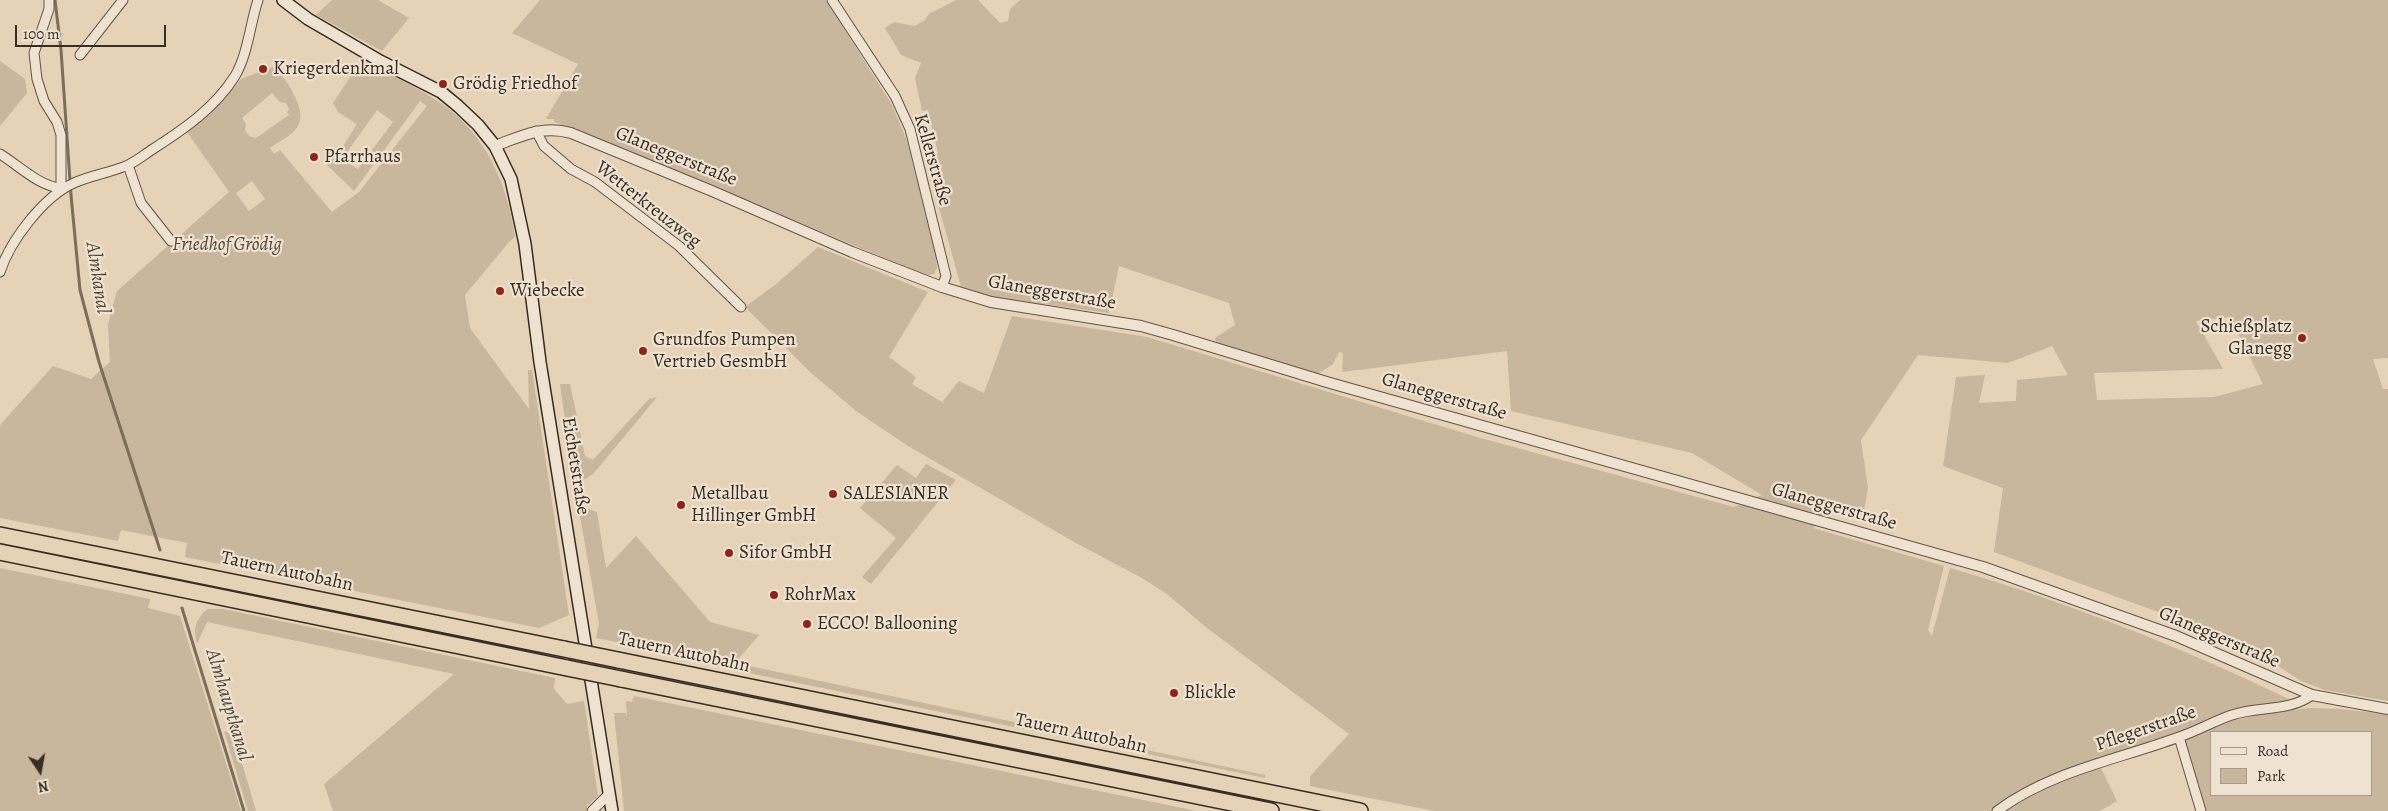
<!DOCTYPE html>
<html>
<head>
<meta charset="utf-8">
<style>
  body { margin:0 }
  #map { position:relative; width:2388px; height:811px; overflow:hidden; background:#e6d2b6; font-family:Alegreya,serif }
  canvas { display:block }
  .legend { position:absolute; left:2210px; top:731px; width:162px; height:65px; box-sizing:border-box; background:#efe2d0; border:1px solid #a59a8b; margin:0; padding:6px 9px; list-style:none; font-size:15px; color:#362d23 }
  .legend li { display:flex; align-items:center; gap:10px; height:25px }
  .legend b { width:25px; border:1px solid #a59a8b }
  .north { position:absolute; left:15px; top:746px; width:50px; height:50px; -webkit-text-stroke:4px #efe2d0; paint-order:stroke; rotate:168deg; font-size:14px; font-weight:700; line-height:20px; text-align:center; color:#362d23 }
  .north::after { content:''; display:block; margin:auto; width:18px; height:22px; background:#362d23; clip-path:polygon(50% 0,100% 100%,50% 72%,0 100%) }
  .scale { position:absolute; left:15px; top:25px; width:151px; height:22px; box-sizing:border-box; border:2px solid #362d23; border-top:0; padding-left:6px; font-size:15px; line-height:18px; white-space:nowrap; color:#362d23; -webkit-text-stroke:4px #efe2d0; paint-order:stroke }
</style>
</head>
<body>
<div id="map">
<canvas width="2388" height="811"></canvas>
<ul class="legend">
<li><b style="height:6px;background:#efe2d0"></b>Road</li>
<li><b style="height:14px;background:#c8b69d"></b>Park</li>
</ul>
<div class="north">N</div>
<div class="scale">100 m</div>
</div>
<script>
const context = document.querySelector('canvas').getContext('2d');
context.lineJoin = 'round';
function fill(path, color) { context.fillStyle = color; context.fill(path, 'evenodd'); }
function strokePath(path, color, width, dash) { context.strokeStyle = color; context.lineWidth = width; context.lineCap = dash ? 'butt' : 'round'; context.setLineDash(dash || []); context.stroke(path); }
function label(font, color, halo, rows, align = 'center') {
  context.font = font + ' Alegreya,serif'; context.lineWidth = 4.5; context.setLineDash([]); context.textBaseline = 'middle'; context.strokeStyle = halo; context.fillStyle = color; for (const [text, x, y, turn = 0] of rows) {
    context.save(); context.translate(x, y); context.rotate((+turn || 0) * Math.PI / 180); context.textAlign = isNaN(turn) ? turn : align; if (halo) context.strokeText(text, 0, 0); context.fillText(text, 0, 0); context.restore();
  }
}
const green = new Path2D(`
  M332 0H378L409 18 382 51 316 15Z
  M540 0H826L892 105 907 141 936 255 937 268 934 274 928 275 915 271 588 134 554 122V119H546L578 64 512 33Z
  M956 0H978L1000 23 1008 21 1010 9 1020 0H2388V358L2373 359 2383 389H2388V701L2325 690 2301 681 2243 643 1994 552 2003 488 1943 466 1956 377 1985 375 1979 403 2016 401 2017 380 2068 375 2052 346 2008 363 1918 355 1861 440 1868 488 1863 516 1829 513 1813 528 1944 566 1928 630 1932 636 1950 568C2067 602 2181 647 2291 700L2237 709 2176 734 2070 768 2016 793 1992 811H1434L1310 786V776L1349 734 1207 628 1167 594 1142 578 1076 543 908 446 856 411 810 372 745 307 775 285 818 247 928 292 889 357 916 377 912 384 942 402 959 381 984 393 1012 316 1147 337 1477 437 1734 507 1762 495 1692 453 1511 411 1507 351 1342 372 1343 353 1339 352 1333 364 1318 374 1216 343 1215 338 1235 325 1229 303 1119 266 1109 313 993 297 961 287 930 175 938 153 928 110 922 111 915 78 921 63 901 55 885 28 894 22 914 26 924 21 929 14ZM2230 317 2263 384 2214 397 2097 400 2094 373 2223 369 2196 321Z
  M362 59C387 73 415 86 439 102 485 132 508 185 515 237L509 242 465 295 470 328 529 409 528 370H532L569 615 539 628 185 557 187 543 121 530 118 541 0 518V425L53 366 91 379 110 362 108 324 117 291 229 192 187 132 222 102 241 79 273 67C286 77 308 111 298 126 291 137 279 141 270 148L274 154 280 150 332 212 359 192 427 106 420 101 354 191 324 162 328 156 335 159 357 124 338 112 333 103ZM272 93 280 102 286 103 289 109 287 112 289 115 256 138 249 136 245 130 246 124 242 118ZM377 110 393 122 358 169 342 159ZM252 181 265 199 249 211 236 193Z
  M0 61 25 79 27 93 0 126Z
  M560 384H570L585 456 593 460 649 399 657 397 594 473 586 479 573 477Z
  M926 464 956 480 871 584 862 577 896 538 860 508 897 465 916 478Z
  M586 508 597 512 606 568 636 536 710 622 759 635 735 663 1265 775V778L729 669 683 655 596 638 599 624 580 516Z
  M0 568 150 599 148 608 180 616 241 811H0Z
  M207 609H223L555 678 554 689 567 704 584 701 598 796 587 806 588 811H333L324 784 454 674 207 622 197 644C193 627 195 621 207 609Z
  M634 696 1197 811H624L614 713H626L627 719 626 701 632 702Z
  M2310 708 2341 709 2388 714V811H2207L2205 809 2184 740 2235 720 2266 713ZM2212 732H2372V795H2212Z
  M224 731 234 736 256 811H248Z
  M2100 766 2117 801 2100 811H2004L2034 792Z`);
const stream = new Path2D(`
  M55 0 61 50 71 195 80 290 99 362 160 550
  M182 608 244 811`);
const minor = new Path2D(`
  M49 0V9L34 53 37 79 44 101 57 122 61 135V189
  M832 0 895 96 910 129 946 276 942 287
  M80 55 123 0
  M536 131 544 146 571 169 595 182 679 246 741 307
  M0 154C22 168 35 183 61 189
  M128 165 141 203 171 241
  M0 272C10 241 43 197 74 183 91 175 110 173 128 165 137 161 145 154 153 149 184 129 215 108 235 76 248 54 250 24 258 0
  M2179 737 2201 811
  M592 811 609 794
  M1997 811C2051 771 2117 760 2179 737 2197 731 2214 721 2232 715 2258 706 2289 712 2312 695`);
const tertiary = new Path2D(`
  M495 146C521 136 543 125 571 133L712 191 852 252 942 287 991 302 1141 326 1173 335 1330 383 1983 567 2176 636 2312 695 2388 709`);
const secondary = new Path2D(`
  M283 0 308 19 380 61 441 92 458 106 478 125 495 146 511 179 525 244 540 362 612 811`);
const motorway = new Path2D(`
  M0 535 564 649
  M0 552 567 668
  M618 660 1360 811
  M621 679 1271 811`);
const motorwayBridge = new Path2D(`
  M564 649 618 660
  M567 668 621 679`);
const markers = [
  [263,69,5,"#8f2418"],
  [443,84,5,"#8f2418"],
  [314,157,5,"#8f2418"],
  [500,291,5,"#8f2418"],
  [2302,338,5,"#8f2418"],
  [643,351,5,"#8f2418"],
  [833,494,5,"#8f2418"],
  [681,505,5,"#8f2418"],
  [729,553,5,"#8f2418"],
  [774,595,5,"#8f2418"],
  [807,624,5,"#8f2418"],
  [1174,693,5,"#8f2418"]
];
const poiNames = [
  ["Kriegerdenkmal",273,69],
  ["Grödig Friedhof",453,84],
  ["Pfarrhaus",324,157],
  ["Wiebecke",510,291],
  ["Schießplatz",2292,327,"right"],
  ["Glanegg",2292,349,"right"],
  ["Grundfos Pumpen",653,340],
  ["Vertrieb GesmbH",653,362],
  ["Metallbau",691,494],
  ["Hillinger GmbH",691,516],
  ["SALESIANER",843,494],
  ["Sifor GmbH",739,553],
  ["RohrMax",784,595],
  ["ECCO! Ballooning",817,624],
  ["Blickle",1184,693]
];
const streetNames = [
  ["Glaneggerstraße",676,157,22],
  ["Kellerstraße",932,160,74],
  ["Wetterkreuzweg",648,205,38],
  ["Glaneggerstraße",1052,293,10],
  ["Glaneggerstraße",1444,397,16],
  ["Eichetstraße",575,466,81],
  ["Glaneggerstraße",1834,507,16],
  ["Tauern Autobahn",287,572,12],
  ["Glaneggerstraße",2219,638,23],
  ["Tauern Autobahn",684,653,12],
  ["Pflegerstraße",2146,729,-19],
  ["Tauern Autobahn",1081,734,12]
];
const parkNames = [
  ["Friedhof Grödig",227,245]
];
const waterNames = [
  ["Almkanal",97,278,81],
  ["Almhauptkanal",228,705,73]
];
fill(green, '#c8b69d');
strokePath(stream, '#7c6e5d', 3);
strokePath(minor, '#625648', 11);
strokePath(tertiary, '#625648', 12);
strokePath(secondary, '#362d23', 14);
strokePath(motorway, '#362d23', 18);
strokePath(minor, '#efe2d0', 9);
strokePath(tertiary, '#efe2d0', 10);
strokePath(secondary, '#efe2d0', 11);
strokePath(motorway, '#e6d2b6', 15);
strokePath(motorwayBridge, '#362d23', 18, []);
strokePath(motorwayBridge, '#e6d2b6', 15);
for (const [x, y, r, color] of markers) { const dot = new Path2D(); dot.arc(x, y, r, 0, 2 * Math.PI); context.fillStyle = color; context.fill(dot); strokePath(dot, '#efe2d0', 2); }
label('19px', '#362d23', '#efe2d0', poiNames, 'left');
label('19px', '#362d23', '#efe2d0', streetNames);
label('italic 19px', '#53483b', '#efe2d0', parkNames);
label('italic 20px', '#53483b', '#efe2d0', waterNames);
</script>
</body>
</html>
